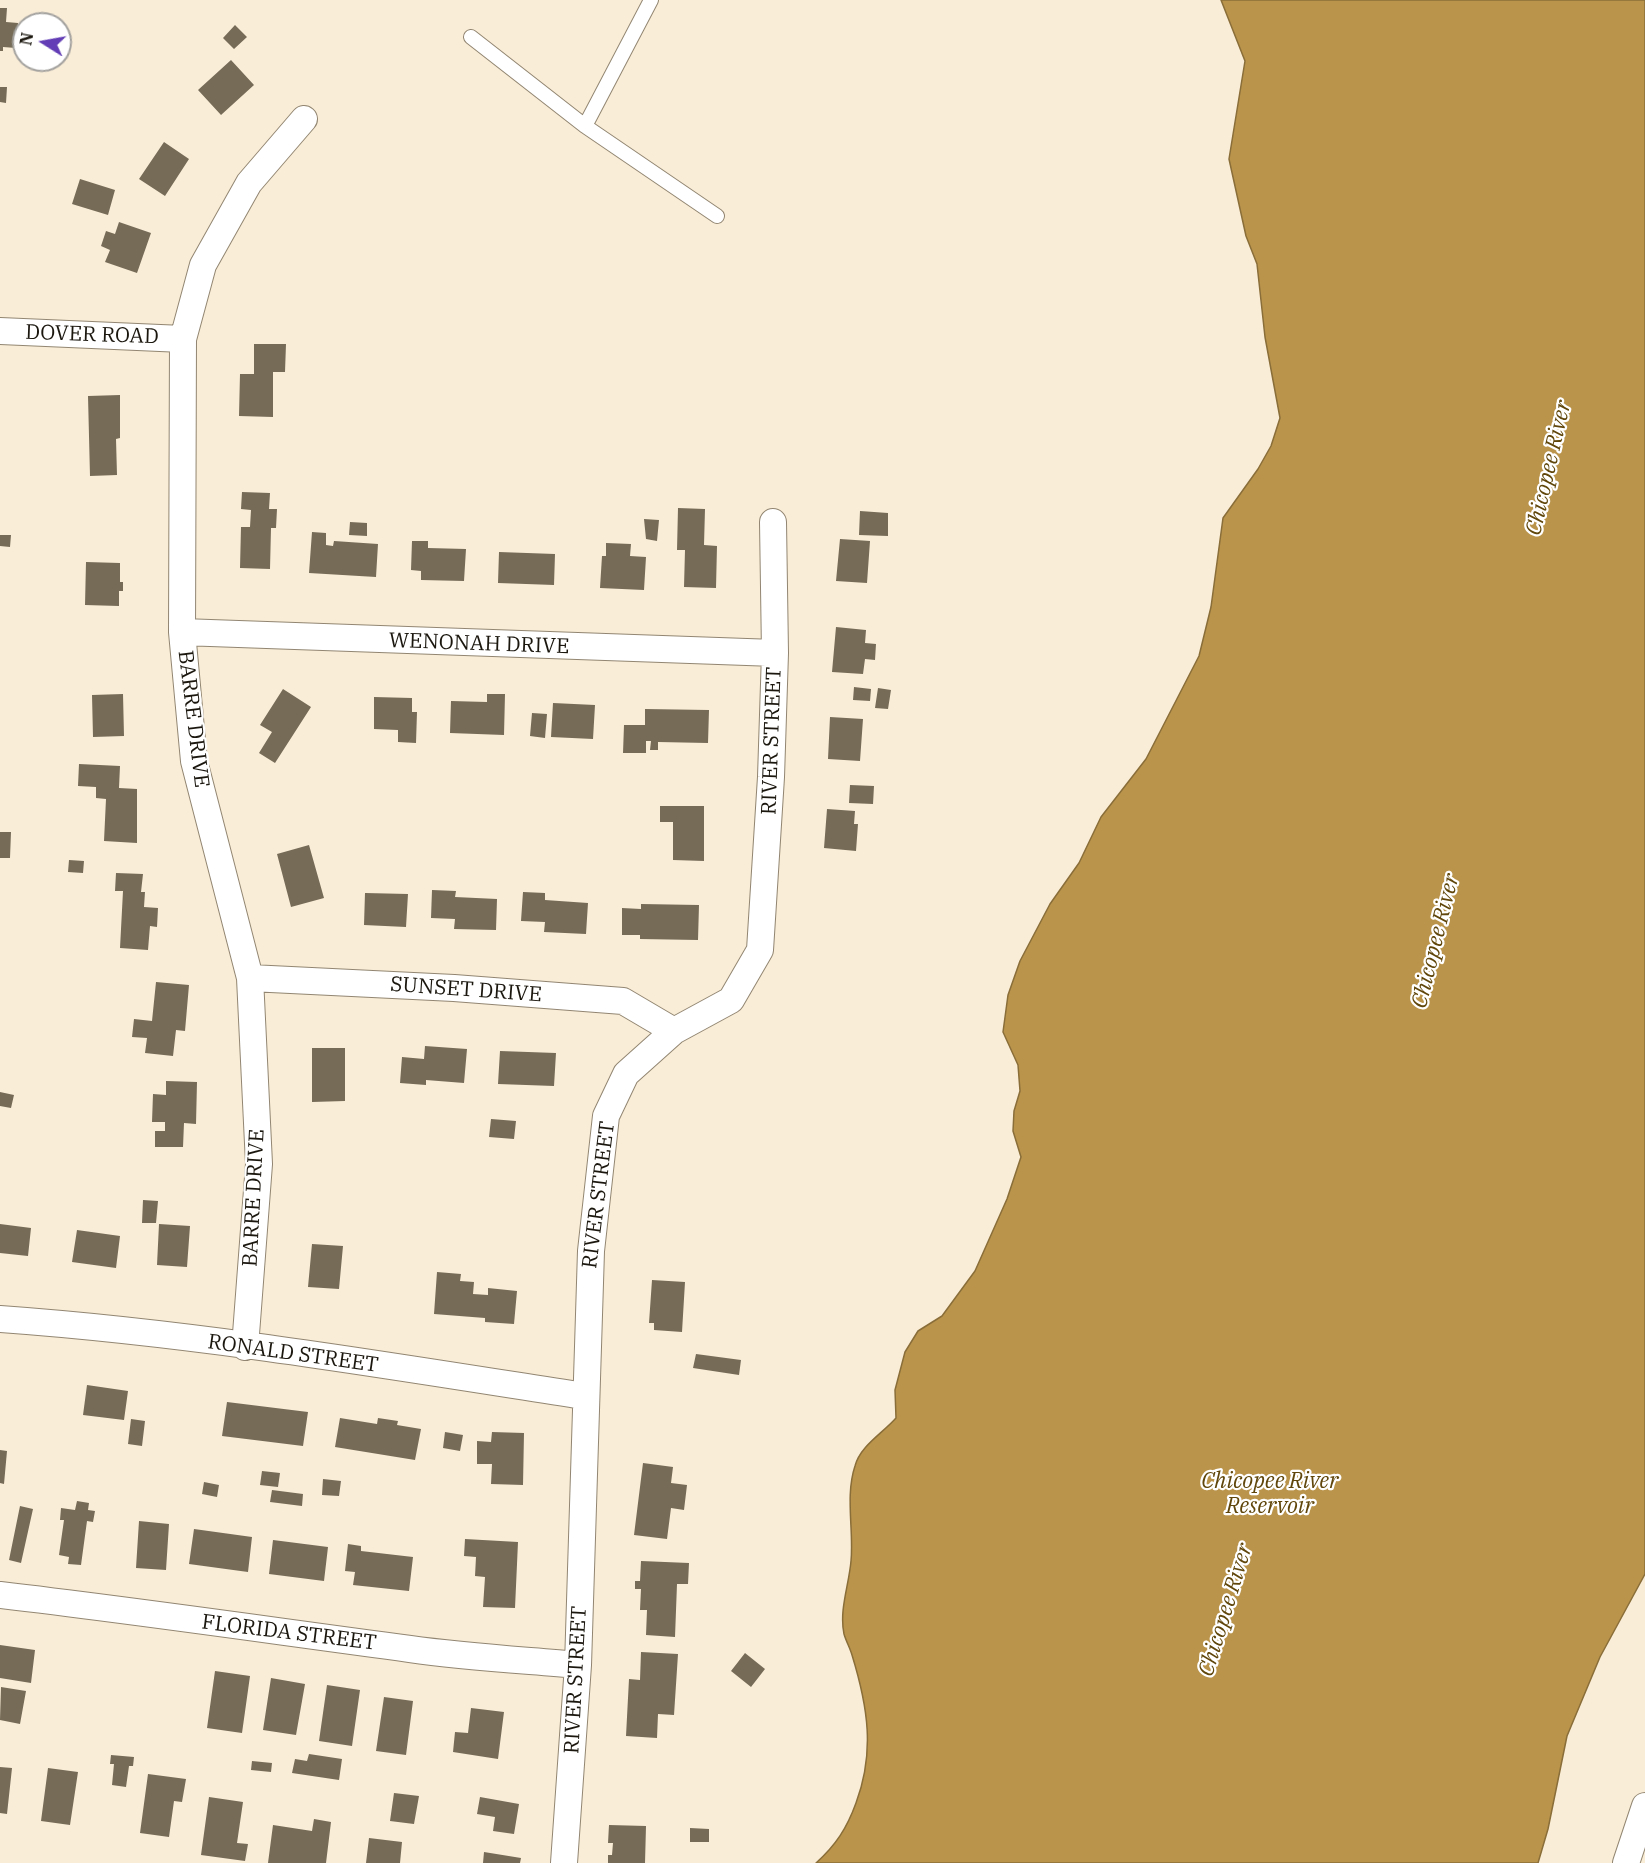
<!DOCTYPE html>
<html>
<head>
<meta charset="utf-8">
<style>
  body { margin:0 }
  #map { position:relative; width:1645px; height:1863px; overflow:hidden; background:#faedd7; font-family:"IBM Plex Serif",serif }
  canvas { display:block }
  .north { position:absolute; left:12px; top:12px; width:60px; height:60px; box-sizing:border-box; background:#fff; border:2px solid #a4a29f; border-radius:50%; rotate:281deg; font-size:16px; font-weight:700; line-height:24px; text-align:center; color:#1b170f }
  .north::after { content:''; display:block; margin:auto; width:21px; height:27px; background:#623db5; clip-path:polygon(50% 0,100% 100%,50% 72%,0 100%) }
</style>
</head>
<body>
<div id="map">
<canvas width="1645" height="1863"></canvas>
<div class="north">N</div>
</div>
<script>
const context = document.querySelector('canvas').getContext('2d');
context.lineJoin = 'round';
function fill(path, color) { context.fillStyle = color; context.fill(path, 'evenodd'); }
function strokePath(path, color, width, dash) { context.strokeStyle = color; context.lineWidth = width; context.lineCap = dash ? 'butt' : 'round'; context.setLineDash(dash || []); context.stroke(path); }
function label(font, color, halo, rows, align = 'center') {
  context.font = font + ' "IBM Plex Serif",serif'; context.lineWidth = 4.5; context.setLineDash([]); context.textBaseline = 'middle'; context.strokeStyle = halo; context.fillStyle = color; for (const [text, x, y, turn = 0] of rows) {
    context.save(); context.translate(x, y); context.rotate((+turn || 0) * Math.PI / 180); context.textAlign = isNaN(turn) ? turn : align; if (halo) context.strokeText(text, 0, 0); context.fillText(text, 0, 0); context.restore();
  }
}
const water = new Path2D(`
  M1221 0H1645V1574L1600 1657 1567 1736 1548 1829 1538 1863H816C836 1845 847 1828 856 1803 875 1752 868 1707 852 1655 850 1648 846 1641 844 1634 839 1610 849 1585 851 1561 854 1531 845 1496 855 1466 860 1446 883 1433 896 1418L895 1390 905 1352 918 1331 942 1316 975 1271 1007 1199 1021 1157 1013 1131 1014 1111 1020 1091 1018 1065 1003 1032 1008 995 1020 961 1050 904 1079 863 1101 817 1146 759 1199 656 1211 607 1223 518 1258 469 1271 446 1280 418 1265 337 1257 264 1246 236 1229 159 1245 61Z`);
const building = new Path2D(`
  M0 8H7L6 22 18 23 16 48 3 47V51H0Z
  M235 25 247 37 234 49 223 38Z
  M231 60 254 85 221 115 198 90Z
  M0 87H7L6 103 0 102Z
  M164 142 189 159 165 196 139 179Z
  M80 179 115 190 108 215 72 204Z
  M119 222 151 233 137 273 105 262 110 250 101 246 106 231 115 234Z
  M254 344H286L285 372H273V417L239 416 240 374H254Z
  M120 395V438L116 439 117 475 90 476 88 396Z
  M242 492 270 493 269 509H277L276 528H271L270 569 240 568 241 527H250L251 510 241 509Z
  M678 508 705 509 704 545 717 546 716 588 684 587 685 550H677Z
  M860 511 888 513V536L859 535Z
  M644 519 659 520 657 541 646 539Z
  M350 522 367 523V536L349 535Z
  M312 532 326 533V545L333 546 334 541 378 544 376 577 309 573Z
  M0 535H11L10 547 0 546Z
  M840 539 870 541 867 583 836 581Z
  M412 541H428V548L466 549 464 581 421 580V571L411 570Z
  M606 543 631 544 630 556 646 557 644 590 600 588 602 556H606Z
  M499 552 555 554 554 585 498 583Z
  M86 562 120 563V582H123V591H119V606L85 605Z
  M836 627 866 630 865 643 876 644 875 660 865 659 863 674 832 672Z
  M854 687 871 689 870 701 853 700Z
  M878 688 891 690 888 709 875 708Z
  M283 689 311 707 275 763 259 753 272 732 260 725Z
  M123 694 124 736 93 737 92 695Z
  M487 694H505L504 735 450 733 451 701 487 702Z
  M374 697 412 698V712H417L416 743 398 742V730L374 729Z
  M553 703 595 705 593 739 551 737Z
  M645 709 709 710 708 743 658 742V750H650L651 741H646V753H623L624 725H645Z
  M532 713 547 714 545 738 530 736Z
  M830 717 863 719 860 761 828 759Z
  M79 764 120 766 119 788 137 789V843L104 841 106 799 96 798V787L78 786Z
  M850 785 874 786 873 804 849 803Z
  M660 806H704V861L673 860V822H660Z
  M827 809 855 811 854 824H858L856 851 824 848Z
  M0 832H11L10 858H0Z
  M309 845 324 898 291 907 277 854Z
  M69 860 84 861 83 873 68 872Z
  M116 873 143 874 141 892H145L144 907 158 908 157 927 150 926 148 950 120 948 123 891H115Z
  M432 890 456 891 455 897 497 899 496 930 454 929 455 919 431 918Z
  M523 892 545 893V900L588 903 586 934 544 932 545 922 521 921Z
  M365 893 408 894 406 927 364 925Z
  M641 904 699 905 698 940 640 939V935H622V908L641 909Z
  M156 982 189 985 185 1031 176 1030 173 1056 145 1053 147 1038 132 1037 134 1019 152 1021Z
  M425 1046 467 1049 464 1083 426 1080V1085L400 1083 402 1057 424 1059Z
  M312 1048H345V1101L312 1102Z
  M500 1051 556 1053 554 1086 498 1084Z
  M166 1081 197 1082 196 1124 184 1123 183 1147H155V1131H165V1122H152L153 1094 166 1095Z
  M0 1092 14 1095 11 1108 0 1106Z
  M491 1119 516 1121 514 1139 489 1137Z
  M143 1200 158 1201 156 1223H142Z
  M0 1224 31 1228 28 1256 0 1253Z
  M159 1224 190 1226 187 1267 157 1265Z
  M77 1230 120 1236 116 1268 72 1262Z
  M312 1244 343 1246 339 1289 308 1287Z
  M437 1272 461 1274 460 1281 474 1282 473 1294 488 1295V1288L517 1291 514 1324 485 1322V1318L434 1314Z
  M652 1280 685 1282 682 1332 654 1330V1323H649Z
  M696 1354 741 1360 739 1375 693 1368Z
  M87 1385 128 1391 124 1420 83 1415Z
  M227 1402 308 1412 303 1446 222 1436Z
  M340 1418 377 1424 378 1418 398 1421 397 1425 421 1429 415 1460 335 1447Z
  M131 1419 145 1421 142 1446 128 1444Z
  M445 1432 463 1435 460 1451 443 1448Z
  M492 1432 524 1433 523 1485 491 1484 492 1464H477V1441L491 1442Z
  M0 1450 7 1451 4 1484 0 1483Z
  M643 1463 673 1467 671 1483 687 1485 684 1510 671 1508 667 1539 634 1535Z
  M262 1471 280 1473 278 1487 260 1485Z
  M323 1479 341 1481 339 1496 322 1495Z
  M204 1482 219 1485 217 1497 202 1494Z
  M272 1490 303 1494 302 1506 270 1502Z
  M77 1501 89 1503 88 1510 95 1511 93 1522 87 1521 81 1565 68 1564 69 1557 59 1555 64 1520H60L61 1508 75 1510Z
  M20 1506 33 1509 21 1563 9 1560Z
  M139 1521 169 1524 166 1570 136 1568Z
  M194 1529 252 1537 248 1572 189 1564Z
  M465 1539 518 1542 515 1608 483 1607 485 1577 475 1576 476 1557 464 1556Z
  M273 1540 328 1547 324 1581 269 1574Z
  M348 1544 361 1546V1551L413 1557 409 1591 353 1585 355 1572 345 1571Z
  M641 1561 689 1563 688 1584H677L675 1637 646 1635 647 1610H640L641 1589H635V1581H640Z
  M0 1645 35 1650 31 1683 0 1678Z
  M641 1652 678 1654 674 1715 658 1714 657 1738 626 1736 629 1679 640 1680Z
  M745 1653 765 1669 751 1687 731 1671Z
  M215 1671 250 1676 242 1733 207 1728Z
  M271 1678 305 1684 296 1735 263 1730Z
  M327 1685 360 1690 352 1746 319 1741Z
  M1 1687 26 1691 20 1724 0 1720Z
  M384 1697 413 1701 406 1755 376 1751Z
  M471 1708 504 1712 498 1759 453 1752 455 1732 468 1733Z
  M309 1754 342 1759 339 1780 292 1773 295 1759 307 1761Z
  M111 1755 134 1757 133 1766H129L126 1787 112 1785 114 1764H110Z
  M252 1761 272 1763 271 1772 251 1770Z
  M0 1767 12 1768 7 1814 0 1813Z
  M48 1768 78 1772 70 1825 41 1821Z
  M148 1774 186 1779 182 1802 174 1801 169 1837 140 1833Z
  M394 1793 419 1796 414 1824 390 1821Z
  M209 1797 243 1802 237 1843 248 1844 245 1861 201 1855Z
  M480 1797 519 1804 514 1834 493 1831 495 1817 477 1814Z
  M314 1819 331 1822 326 1863H268L273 1825 312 1831Z
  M609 1825 646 1826 645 1863H608V1855H612L613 1843H608Z
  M690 1828 709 1829V1842H690Z
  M369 1838 402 1842 400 1863H366Z
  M484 1852 521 1858 520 1863H483Z`);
const lane = new Path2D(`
  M471 37 585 126 717 216
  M585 126 651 0`);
const street = new Path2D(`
  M0 331 183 339
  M182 632 775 653
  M250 978 454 988 623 1001 674 1031
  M0 1319C196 1333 391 1366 584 1396
  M245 1347 259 1164 250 978 194 761 182 632 183 339 203 265 249 183 304 119
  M0 1595C137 1611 274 1631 410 1649 466 1657 522 1660 578 1665
  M564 1863 578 1665 591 1251 606 1116 626 1074 674 1031 731 1000 760 950 771 777 775 653 773 522
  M1626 1863 1645 1806`);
const streetNames = [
  ["DOVER ROAD",92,335,2],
  ["WENONAH DRIVE",479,644,2],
  ["BARRE DRIVE",193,719,83],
  ["RIVER STREET",772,741,-88],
  ["SUNSET DRIVE",466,990,4],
  ["RIVER STREET",599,1195,-83],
  ["BARRE DRIVE",254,1198,-87],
  ["RONALD STREET",293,1354,8],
  ["FLORIDA STREET",289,1633,7],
  ["RIVER STREET",576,1680,-87]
];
const waterNames = [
  ["Chicopee River",1549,468,-77],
  ["Chicopee River",1436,941,-76],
  ["Chicopee River",1270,1482],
  ["Reservoir",1270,1507],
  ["Chicopee River",1226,1610,-73]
];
fill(water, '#ba944b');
strokePath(water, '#8a6e39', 1.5);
fill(building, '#756b57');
strokePath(lane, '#928672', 16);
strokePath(street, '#928672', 28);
strokePath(lane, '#fff', 14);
strokePath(street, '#fff', 26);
label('21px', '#1b170f', '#fff', streetNames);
label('italic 22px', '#60460a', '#fff', waterNames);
</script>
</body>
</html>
